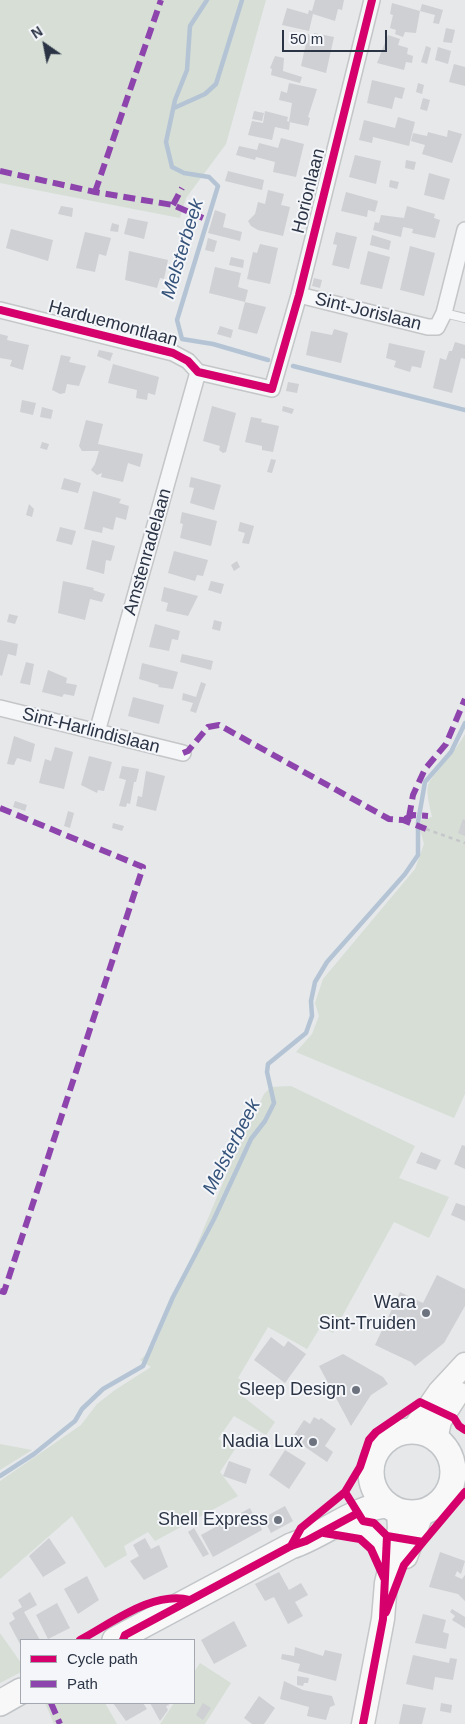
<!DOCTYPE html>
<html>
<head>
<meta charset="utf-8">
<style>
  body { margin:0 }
  #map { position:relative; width:465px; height:1724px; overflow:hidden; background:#e6e8ea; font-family:Arial,sans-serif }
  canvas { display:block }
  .legend { position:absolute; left:20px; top:1639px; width:175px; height:65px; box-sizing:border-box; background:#f4f6f9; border:1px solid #a4a8b1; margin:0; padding:6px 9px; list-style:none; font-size:15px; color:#2b3445 }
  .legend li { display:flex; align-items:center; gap:10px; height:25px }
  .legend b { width:25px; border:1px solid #a4a8b1 }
  .north { position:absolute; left:20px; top:20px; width:50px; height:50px; -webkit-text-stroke:4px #f4f6f9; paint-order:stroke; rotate:327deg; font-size:14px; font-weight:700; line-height:20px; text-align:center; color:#2b3445 }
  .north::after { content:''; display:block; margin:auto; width:18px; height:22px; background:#2b3445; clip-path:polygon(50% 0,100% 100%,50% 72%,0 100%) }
  .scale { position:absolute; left:282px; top:30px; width:105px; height:22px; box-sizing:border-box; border:2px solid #2b3445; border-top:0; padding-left:6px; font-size:15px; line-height:18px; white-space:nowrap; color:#2b3445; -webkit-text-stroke:4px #f4f6f9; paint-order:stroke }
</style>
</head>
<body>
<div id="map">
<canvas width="465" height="1724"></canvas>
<ul class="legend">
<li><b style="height:6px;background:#d6006c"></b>Cycle path</li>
<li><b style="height:6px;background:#8e44ad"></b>Path</li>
</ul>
<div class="north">N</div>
<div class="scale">50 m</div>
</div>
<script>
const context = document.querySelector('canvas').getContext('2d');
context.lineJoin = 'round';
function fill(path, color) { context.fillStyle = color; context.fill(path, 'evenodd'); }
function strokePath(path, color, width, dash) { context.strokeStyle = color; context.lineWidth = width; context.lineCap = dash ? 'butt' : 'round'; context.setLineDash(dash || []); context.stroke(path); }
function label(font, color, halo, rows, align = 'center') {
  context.font = font + ' Arial,sans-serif'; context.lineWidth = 4; context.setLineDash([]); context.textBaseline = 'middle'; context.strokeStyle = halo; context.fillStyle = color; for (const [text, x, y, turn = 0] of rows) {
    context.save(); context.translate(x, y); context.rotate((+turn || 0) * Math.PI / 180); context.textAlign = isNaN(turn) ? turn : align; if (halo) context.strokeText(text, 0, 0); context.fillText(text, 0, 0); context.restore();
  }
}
const green = new Path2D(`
  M0 0H266L226 144 186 198 180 218 0 183Z
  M465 734V1094L454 1118 296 1052 312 1034 319 1016 315 1003 323 979 415 869 424 844 420 829 421 820 432 817C430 807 426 795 428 785 430 778 458 748 465 734Z
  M291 1086 415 1146 399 1178 449 1197 429 1238 394 1222 333 1333 321 1326 307 1349 268 1327 238 1378 248 1385 241 1395 275 1422 266 1435 234 1416 218 1439 235 1449 220 1472 238 1496 155 1541 148 1532 124 1546 127 1555 105 1568 72 1516 0 1579V1481L81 1425 97 1404 115 1390 151 1367 140 1360 154 1347 238 1147 264 1094 271 1087Z
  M0 1444 32 1450 0 1470Z
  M0 1633 21 1663V1672L0 1683Z
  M200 1663 231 1683 205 1724H160L174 1703H194V1672Z
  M45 1703H105L117 1724H54Z`);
const stream = new Path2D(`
  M207 0 190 26 187 70 175 100 166 142 172 167 184 173 209 177 218 186 177 320 182 339 213 344 268 360
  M174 108 205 94 216 84 242 0
  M293 366 465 410
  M0 1476 34 1454 75 1421 82 1409 103 1389 143 1366 173 1297 214 1219 251 1139 265 1121 274 1103 267 1072 268 1064 306 1033 312 1016 311 1001 315 982 327 962 405 874 418 855V822L425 782 451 752 465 723`);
const building = new Path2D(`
  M315 0H344L342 10 338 9 335 21 313 14 309 31 282 25 287 8 308 14 309 10 312 11Z
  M392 3 420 11 416 33 405 32 403 37 395 34 396 30 390 28 393 15 390 14Z
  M422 4 443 10 439 24 433 23 435 15 420 11Z
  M446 28 455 30 452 43 443 42Z
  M314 33 334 37 326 73 301 66 308 34 314 35Z
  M388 35 400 39 398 45 408 48 407 54 413 56 412 63 406 62 404 70 377 63Z
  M426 46 431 48 427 64 421 62Z
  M438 47 451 51 448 64 435 60Z
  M275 56 284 58 283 71 302 77 300 83 271 75 272 69 270 68Z
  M454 64 465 67V86L449 82Z
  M372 80 405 88 402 99 395 97 392 109 367 103Z
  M289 83 317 89 308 117 310 118 308 126 289 122 292 103 279 100 281 91 287 93Z
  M418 83 424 85 422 94 416 92Z
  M423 98 430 100 427 111 420 109Z
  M254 111 264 113 262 121 252 119Z
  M265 111 288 117 287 121 290 122 289 130 275 127 272 140 248 135 252 121 263 123Z
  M398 117 415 122 409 146 373 137 372 143 359 140 364 120 395 128Z
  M448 130 462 134 452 163 422 154 425 145 411 141 413 133 427 136 428 132 447 137Z
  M281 138 304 144 296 177 273 172 275 162 256 157 255 160 236 155 239 146 257 150 259 143 278 148Z
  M355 155 381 161 376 184 349 177Z
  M406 160 416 162 414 170 405 168Z
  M228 171 264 180 262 190 225 181Z
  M429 173 450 179 444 200 424 195Z
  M390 180 399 182 397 189 389 187Z
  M268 190 284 194 281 205 290 207 283 236 258 230 251 226 248 221 255 214 258 202 265 204Z
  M346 192 378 201 375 212 368 210 367 217 341 211Z
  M61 206 73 208 72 217 58 214Z
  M407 206 435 214 434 218 440 220 435 238 412 233 413 229 403 227 401 237 373 230 375 222 379 223 381 215 404 218Z
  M215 210 226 214 223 227 242 232 240 241 208 233Z
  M128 218 148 222 144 239 124 234Z
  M112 223 119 225 118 232 110 231Z
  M11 229 53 240 48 261 6 248Z
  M85 232 111 238 106 256 99 254 95 272 76 268Z
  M336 232 357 237 349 269 332 265 337 245 333 244Z
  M372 235 391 241 389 250 370 245Z
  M208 238 217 241 214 252 205 250Z
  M260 244 278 248 270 284 247 279 253 252 257 253Z
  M410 246 435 253 424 296 400 290Z
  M129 251 168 260 164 279 160 278 157 288 125 280Z
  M368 251 390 257 382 289 360 284Z
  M231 257 244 260 243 268 229 265Z
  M215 267 241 273 238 287 248 290 245 302 209 293Z
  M314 278 322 280 320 288 312 286Z
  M245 302 266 307 257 334 238 329Z
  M220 326 233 330 231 338 217 334Z
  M334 329 348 333 341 363 306 355 311 331 332 335Z
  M0 334 8 336 7 340 29 345 23 370 10 366 12 360 0 358Z
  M455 342 465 345V359L461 358 452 393 433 388 440 358 446 360 449 351H452Z
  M389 343 425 351 421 368 412 366 410 372 394 367 396 361 386 358Z
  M99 350 113 353 110 361 97 356Z
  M61 355 71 357 69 362 86 366 79 386 67 384 65 393 60 394 52 390Z
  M113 364 159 377 155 395 148 393 147 400 136 398 137 390 108 383Z
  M288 382 299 384 297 393 286 391Z
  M22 400 36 403 33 415 20 412Z
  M212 406 236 413 226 452 223 453 219 450 220 446 203 441Z
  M283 406 294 409 292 414 282 411Z
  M42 407 53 410 51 419 40 417Z
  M251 417 262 419 261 422 279 426 273 452 262 450V446L245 442Z
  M86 420 103 424 98 444 143 454 140 467 128 463 123 482 101 477 102 473 97 475 91 470 95 464 99 451H82L79 446Z
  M42 442 49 444 47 450 40 448Z
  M271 459 276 460 272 473 267 472Z
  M191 477 221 485 214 510 190 503 194 488 189 487Z
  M64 478 81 483 78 493 61 489Z
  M93 491 121 499 119 503 129 506 126 520 116 517 113 530 103 527 102 533 84 529Z
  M29 504 34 509 32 517 26 515Z
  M182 512 217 521 211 546 180 538 183 524 180 523Z
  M240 522 254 526 249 544 242 543 245 533 238 531Z
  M60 527 76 531 72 545 56 541Z
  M92 540 115 546 111 561 106 560 104 574 86 569Z
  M174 551 208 560 203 576 197 575 195 581 168 573Z
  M237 561 240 567 234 571 231 565Z
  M63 581 94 588 93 590 105 594 102 602 90 599 85 620 58 613Z
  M211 581 224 584 221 594 208 590Z
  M164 587 198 596 188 616 166 611 168 603 161 601Z
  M9 614 18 616 15 624 7 622Z
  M214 620 222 622 220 631 212 629Z
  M155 624 180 631 178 640 172 639 169 651 149 647Z
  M0 640 18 644 16 656 8 654 2 676 0 675Z
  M182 654 213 661 211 670 180 662Z
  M26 662 34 664 30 685 20 683Z
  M142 663 178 672 173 689 158 687 159 685 139 679Z
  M48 670 67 678 66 683 77 685 74 696 64 694 62 697 42 692Z
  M201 682 206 684 196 713 190 711 193 703 182 700 183 693 196 697Z
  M133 697 164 705 159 724 128 716Z
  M14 736 35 744 31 762 17 758 14 765 7 764Z
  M55 747 73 752 64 789 39 783 45 759 51 761Z
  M89 756 112 762 104 791 98 790 97 793 81 785Z
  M122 766 139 769 136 782H134L130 804 127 803 126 807 119 806 126 780 119 778Z
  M146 771 165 776 156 811 136 806 138 796 142 797Z
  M15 801 27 805 25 811 13 807Z
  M68 811 74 813 70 828 64 826Z
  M463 819 465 820V836L458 833Z
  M113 823 124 826 122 831 112 828Z
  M462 1145 465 1146V1169L454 1164Z
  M421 1152 441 1160 436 1170 416 1163Z
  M456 1203 465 1206V1221L451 1215Z
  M437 1275 465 1289V1306L444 1343 415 1366 411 1362 375 1345 400 1292 423 1303Z
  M271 1337 284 1347 288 1341 306 1354 285 1383 254 1360Z
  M343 1354 383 1377 388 1384 371 1395 351 1426 319 1366Z
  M314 1417 319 1420 321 1418 336 1429 325 1446 333 1452 327 1462 292 1438 304 1420 310 1424Z
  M285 1450 306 1463 289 1489 269 1475Z
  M229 1461 251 1469 246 1484 223 1476Z
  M285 1506 293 1521 271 1533 263 1518Z
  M250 1508 256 1520 258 1519 262 1530 213 1557 201 1535Z
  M194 1528 209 1554 203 1557 188 1532Z
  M49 1538 66 1563 43 1577 29 1556Z
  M145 1538 151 1549 159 1545 168 1567 144 1580 130 1561 139 1556 133 1545Z
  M440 1552 465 1561 461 1574 457 1571 455 1576 462 1579 465 1575V1601L458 1594 429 1587Z
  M279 1572 289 1590 301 1583 308 1595 295 1602 303 1616 288 1624 274 1597 265 1601 255 1584Z
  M87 1576 99 1600 78 1614 64 1589Z
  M30 1592 37 1605 24 1612 40 1640H21V1646L9 1623 15 1619 12 1613 22 1607 18 1600Z
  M57 1603 70 1628 48 1639 36 1615Z
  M452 1609 465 1617V1628L452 1620 455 1616 450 1612Z
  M423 1614 446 1620 443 1632 449 1634 446 1649 415 1643Z
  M234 1621 247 1646 214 1664 201 1640Z
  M295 1647 323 1656 325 1650 342 1654 336 1681 298 1671 300 1664 281 1659 282 1654 294 1656Z
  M413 1655 449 1663 450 1658 457 1659 453 1680 435 1677 433 1690 406 1684Z
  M297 1676 309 1678 308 1683H304L303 1686 297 1685Z
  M284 1681 303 1690 332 1696 335 1705 330 1707 326 1720 307 1716 309 1707 280 1699Z
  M259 1696 275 1708 264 1724H252L244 1718Z
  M113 1703H143L147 1709 126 1721Z
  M150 1703H168L169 1705 166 1706 168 1710 160 1721Z
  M203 1703 211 1708 203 1720 196 1715Z
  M441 1703 452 1705 451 1713 440 1711Z
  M403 1704 426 1708 422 1724H399Z`);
const path = new Path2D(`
  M426 829 465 843`);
const lane = new Path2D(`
  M444 313 465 318`);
const street = new Path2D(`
  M299 295 428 327H437L444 313 465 230
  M0 310 173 353 188 361 198 372 272 389 299 295 372 0
  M0 708 183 753
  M97 732 198 372`);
const secondary = new Path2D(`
  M412 1431 439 1392 465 1364
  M436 1439 440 1421 458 1393
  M340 1524C364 1528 380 1538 390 1561
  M406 1557 423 1511
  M363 1724 383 1619 386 1583 399 1529 398 1510`);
const primary = new Path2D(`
  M371 1472a41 41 0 1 1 82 0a41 41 0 1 1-82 0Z
  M115 1640 291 1546C323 1536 356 1506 388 1505
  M0 1703 21 1691`);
const quiet = new Path2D(`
  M0 171 95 192 173 205 203 218
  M95 192 161 0
  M173 205 182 188
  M183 753 188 751 208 727 219 725 389 819 403 820 426 829
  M0 808 143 867 4 1292 0 1291
  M409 817 413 795 425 769 446 744 465 699
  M405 819 413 815 428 816
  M51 1703 60 1724`);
const cycleway = new Path2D(`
  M0 310 173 353 188 361 198 372 272 389 299 295 372 0
  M465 1430 459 1426 454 1418 420 1402 376 1432 369 1440 360 1467 345 1492 363 1521 374 1523 387 1536 423 1542 465 1492
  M324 1533 360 1539 371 1549 384 1578
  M291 1546 301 1528 345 1492
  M386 1612 404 1565 423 1542
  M80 1640C112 1623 154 1590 190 1600
  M123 1640 125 1635 291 1546 306 1541 358 1513
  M363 1724 383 1619 387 1536`);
const markers = [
  [426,1313,5,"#6c737f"],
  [356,1390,5,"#6c737f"],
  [313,1442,5,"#6c737f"],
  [278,1520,5,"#6c737f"]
];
const streetNames = [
  ["Horionlaan",309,191,-76],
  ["Sint-Jorislaan",368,312,14],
  ["Harduemontlaan",113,324,15],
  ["Amstenradelaan",148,552,-74],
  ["Sint-Harlindislaan",91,731,14]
];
const poiNames = [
  ["Wara",416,1303],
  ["Sint-Truiden",416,1324],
  ["Sleep Design",346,1390],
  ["Nadia Lux",303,1442],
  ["Shell Express",268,1520]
];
const waterNames = [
  ["Melsterbeek",183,249,-73],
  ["Melsterbeek",232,1147,-63]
];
fill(green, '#d6ded6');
strokePath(stream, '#b4c4d5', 4.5);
fill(building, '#ced0d3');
strokePath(lane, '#c4c6c8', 10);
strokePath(street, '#c4c6c8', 18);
strokePath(secondary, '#c4c6c8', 25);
strokePath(primary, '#c2c5c8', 28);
strokePath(path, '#c5c6ca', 2.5, [4, 4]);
strokePath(lane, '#f5f6f7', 8);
strokePath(street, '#f5f6f7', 15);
strokePath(secondary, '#f8f8f8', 22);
strokePath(primary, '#f8f8f8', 25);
strokePath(quiet, '#8e44ad', 6, [12, 6]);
strokePath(cycleway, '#d6006c', 8);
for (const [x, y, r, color] of markers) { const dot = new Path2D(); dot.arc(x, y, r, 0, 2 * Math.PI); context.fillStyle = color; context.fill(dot); strokePath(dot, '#f4f6f9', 2); }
label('18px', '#2b3445', '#f4f6f9', streetNames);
label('18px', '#2b3445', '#f4f6f9', poiNames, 'right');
label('italic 19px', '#34527a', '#f4f6f9', waterNames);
</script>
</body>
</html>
